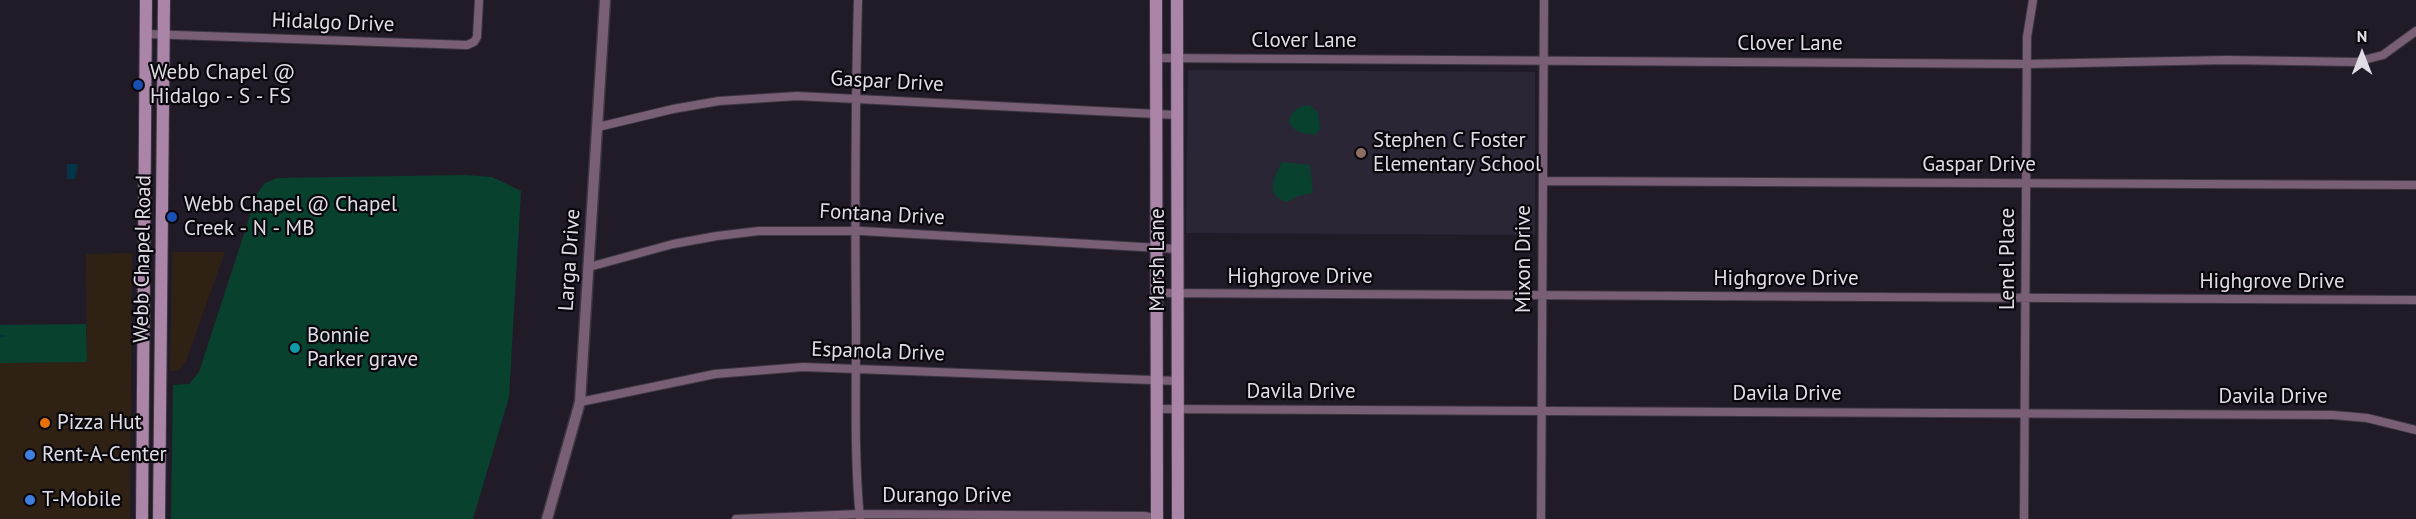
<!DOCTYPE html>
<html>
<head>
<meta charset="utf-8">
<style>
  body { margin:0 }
  #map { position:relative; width:2416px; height:519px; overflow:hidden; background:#211b28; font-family:"PT Sans",sans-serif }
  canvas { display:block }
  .north { position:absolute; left:2332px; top:24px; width:60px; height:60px; -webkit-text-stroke:4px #09070c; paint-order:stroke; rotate:0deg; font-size:16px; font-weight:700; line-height:24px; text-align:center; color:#e1dde6 }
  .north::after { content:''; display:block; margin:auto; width:21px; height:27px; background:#e1dde6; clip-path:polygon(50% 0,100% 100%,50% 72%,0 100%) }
</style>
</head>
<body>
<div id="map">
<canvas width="2416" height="519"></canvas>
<div class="north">N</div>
</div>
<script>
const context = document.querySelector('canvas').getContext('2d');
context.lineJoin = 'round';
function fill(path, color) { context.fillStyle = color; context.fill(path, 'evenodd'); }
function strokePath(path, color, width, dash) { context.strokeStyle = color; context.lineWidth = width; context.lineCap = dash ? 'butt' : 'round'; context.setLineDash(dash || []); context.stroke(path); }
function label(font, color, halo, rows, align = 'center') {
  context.font = font + ' "PT Sans",sans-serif'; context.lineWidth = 4.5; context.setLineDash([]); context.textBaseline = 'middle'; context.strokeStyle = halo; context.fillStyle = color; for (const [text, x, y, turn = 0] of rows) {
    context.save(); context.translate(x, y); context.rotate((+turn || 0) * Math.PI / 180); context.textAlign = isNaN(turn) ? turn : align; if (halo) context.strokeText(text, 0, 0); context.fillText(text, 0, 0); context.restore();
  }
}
const commercial = new Path2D(`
  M172 252H225L186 361 178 371H170Z
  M132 253 130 519H0V363L87 362 86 254Z`);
const education = new Path2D(`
  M1188 70 1535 72V235L1186 233Z`);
const green = new Path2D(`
  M1309 105 1318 112 1320 129 1315 135C1309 133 1301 134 1296 130 1280 120 1297 105 1309 105Z
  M1282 162 1310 165 1313 193 1298 196 1287 202C1264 196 1274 177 1282 162Z
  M465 175 492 177 521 191 509 397 473 519H171L173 385 189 384 199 372 257 194 265 183 277 178Z
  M86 324 87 362 0 363V325Z`);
const water = new Path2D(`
  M67 164H78L75 179H67Z`);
const stream = new Path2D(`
  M0 336H4`);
const minor = new Path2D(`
  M858 0C855 111 855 222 856 332 856 394 854 457 860 519
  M146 34 467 45 474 42 477 37 479 0
  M1156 58 2027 64 2227 60 2356 62 2383 55 2416 31
  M598 127 673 109 719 101 797 96 1177 115
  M1543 181 2416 185
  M589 267 673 244 717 236 759 231H862L1177 249
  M1156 293 2416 300
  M580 402 715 374 803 367 1178 381
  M1157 409 2333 415 2367 418 2416 430
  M736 519 860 514 1145 516 1157 519
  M1541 519 1544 0
  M2024 519 2027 37 2033 0`);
const tertiary = new Path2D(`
  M547 519 580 402 605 0`);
const secondary = new Path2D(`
  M1156 0 1157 519
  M1177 0 1178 519
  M142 519 146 0
  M159 519 164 0`);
const markers = [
  [138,85,6,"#1a4fb4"],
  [1361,153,6,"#8d6e63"],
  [172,217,6,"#1a4fb4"],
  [295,348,6,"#0f9aa8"],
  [45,423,6,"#e8710a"],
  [30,455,6,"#3f7fe0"],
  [30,500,6,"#3f7fe0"]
];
const streetNames = [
  ["Hidalgo Drive",333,23,2],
  ["Clover Lane",1304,41],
  ["Clover Lane",1790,44],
  ["Gaspar Drive",887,82,3],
  ["Gaspar Drive",1979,165],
  ["Fontana Drive",882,215,3],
  ["Webb Chapel Road",143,259,-89],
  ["Mixon Drive",1524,259,-90],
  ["Lenel Place",2008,259,-90],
  ["Larga Drive",570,260,-86],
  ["Marsh Lane",1158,260,-90],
  ["Highgrove Drive",1300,277],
  ["Highgrove Drive",1786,279],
  ["Highgrove Drive",2272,282],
  ["Espanola Drive",878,352,2],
  ["Davila Drive",1301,392],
  ["Davila Drive",1787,394],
  ["Davila Drive",2273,397],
  ["Durango Drive",947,496]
];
const poiNames = [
  ["Webb Chapel @",150,73],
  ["Hidalgo - S - FS",150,97],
  ["Stephen C Foster",1373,141],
  ["Elementary School",1373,165],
  ["Webb Chapel @ Chapel",184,205],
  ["Creek - N - MB",184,229],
  ["Bonnie",307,336],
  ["Parker grave",307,360],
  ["Pizza Hut",57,423],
  ["Rent-A-Center",42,455],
  ["T-Mobile",42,500]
];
fill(commercial, '#2f2215');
fill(education, '#2a2636');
fill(green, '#08422e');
fill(water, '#023548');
strokePath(stream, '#023548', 2);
strokePath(minor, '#3c3643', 10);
strokePath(tertiary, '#3c3643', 13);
strokePath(secondary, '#3c3643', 14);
strokePath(minor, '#785f75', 8);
strokePath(tertiary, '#785f75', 10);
strokePath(secondary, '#ab85a7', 12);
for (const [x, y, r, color] of markers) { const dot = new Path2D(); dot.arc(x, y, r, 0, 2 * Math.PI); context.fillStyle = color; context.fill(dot); strokePath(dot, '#09070c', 2); }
label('21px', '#e1dde6', '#09070c', streetNames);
label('21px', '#e1dde6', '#09070c', poiNames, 'left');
</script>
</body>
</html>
